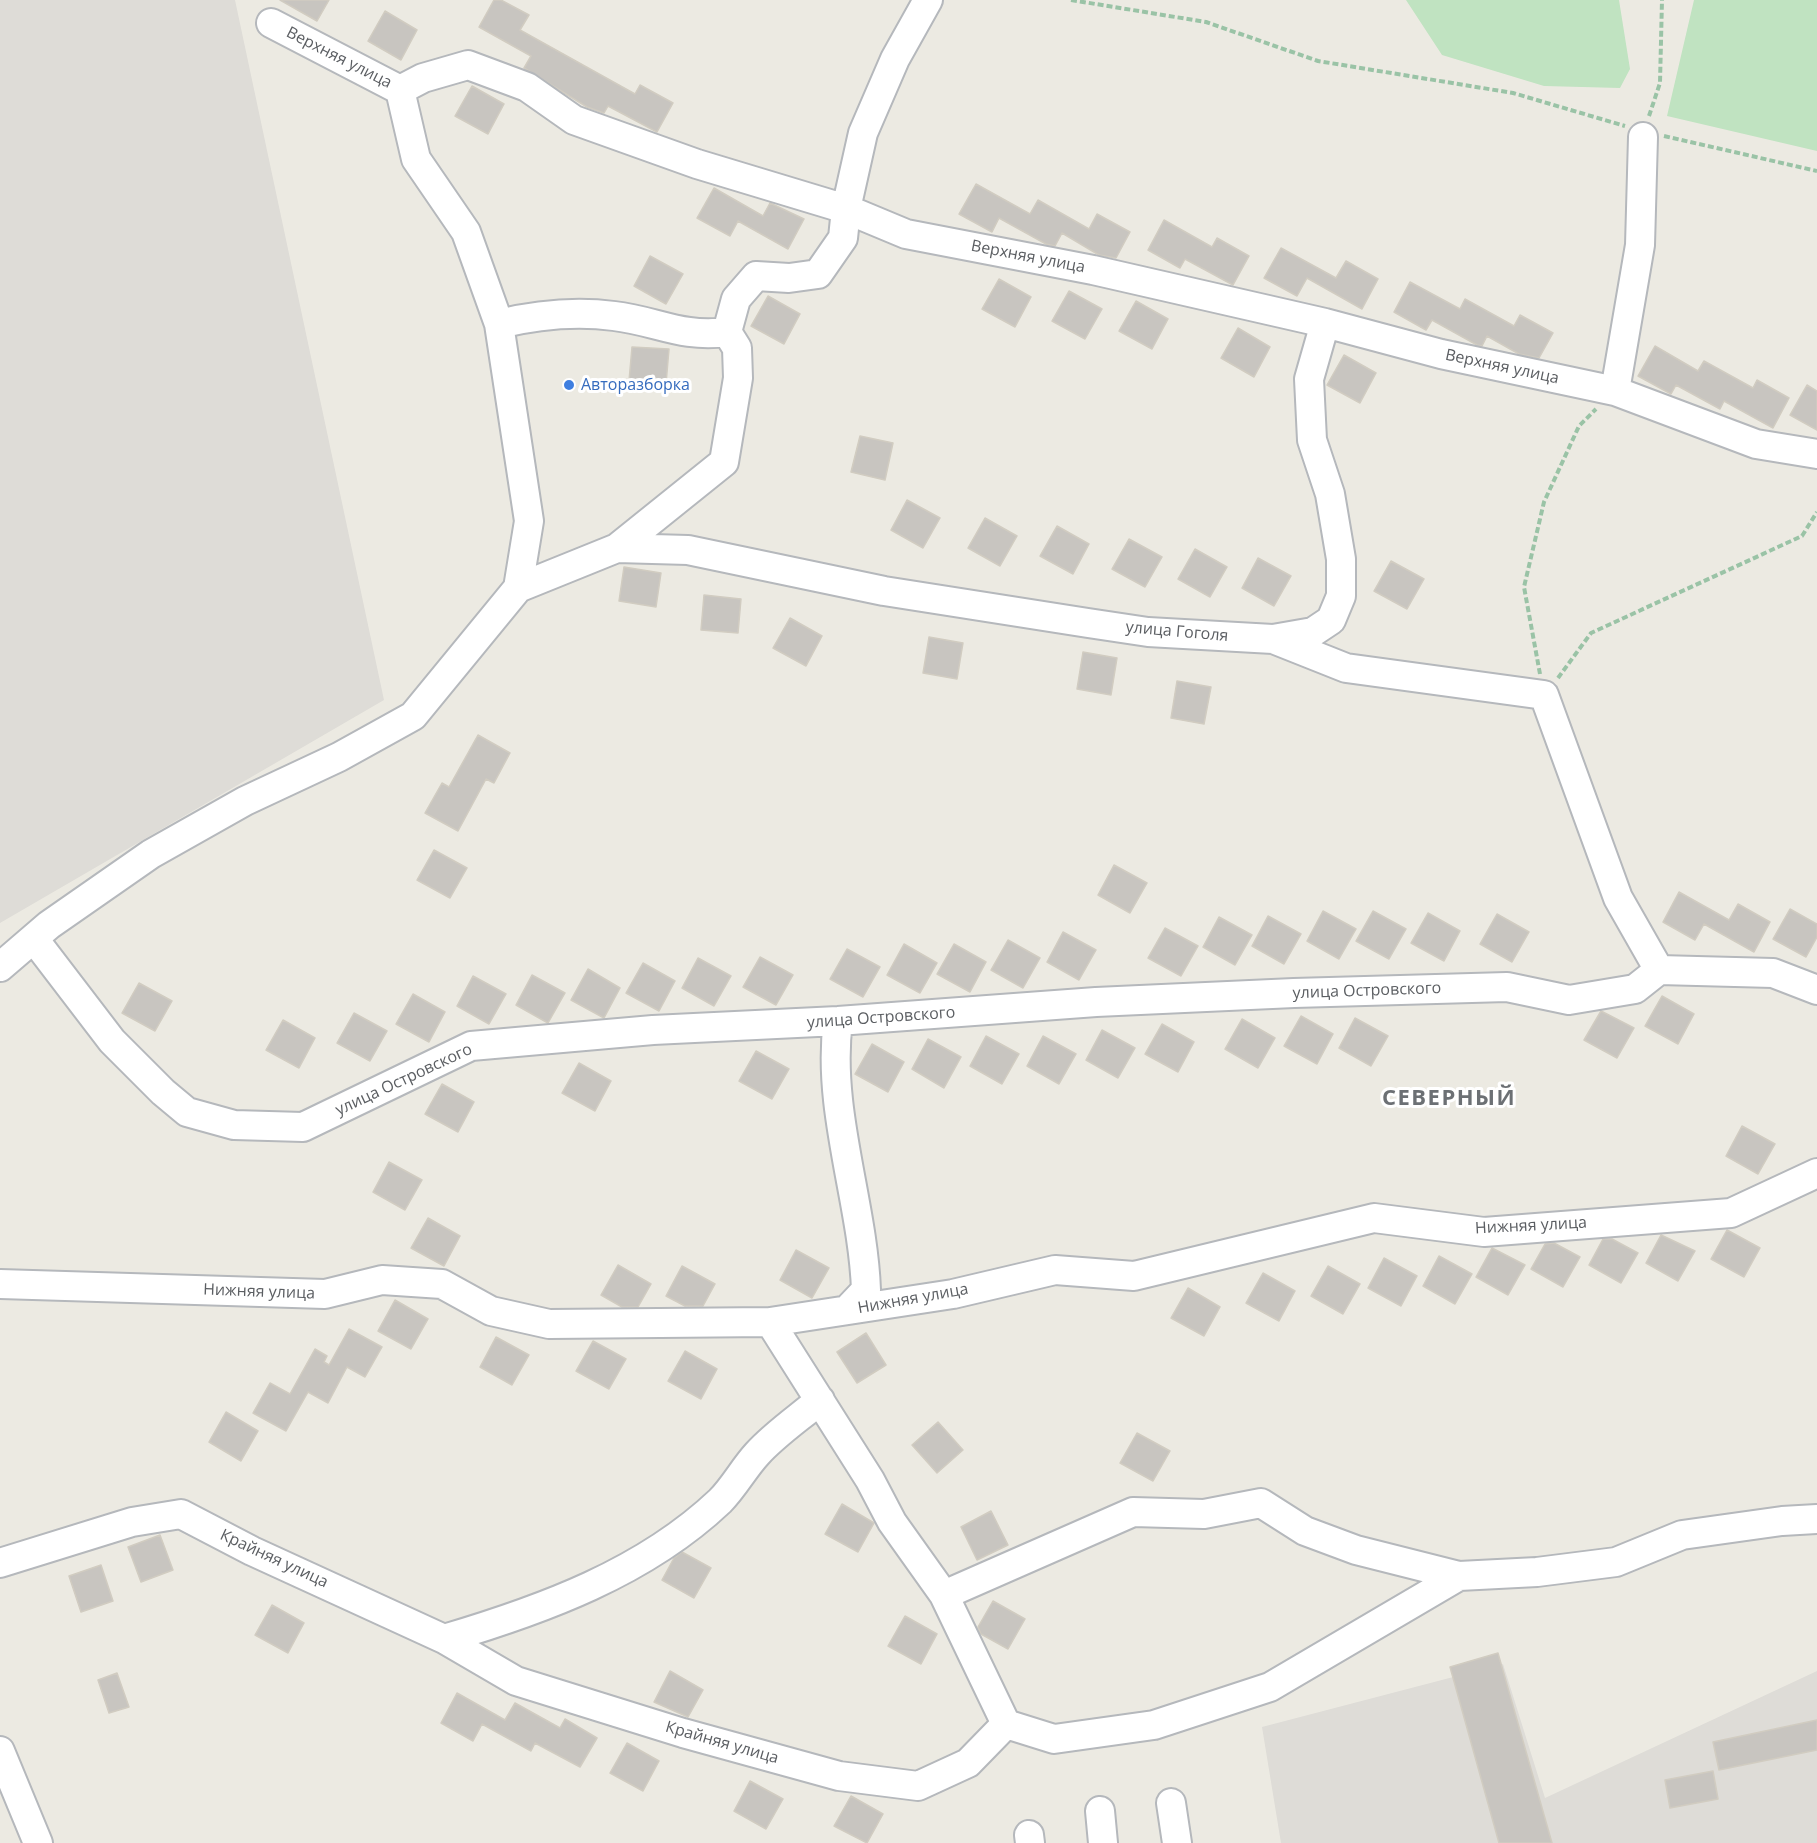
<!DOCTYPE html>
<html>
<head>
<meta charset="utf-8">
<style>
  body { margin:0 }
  canvas { display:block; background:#eceae2 }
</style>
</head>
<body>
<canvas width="1817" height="1843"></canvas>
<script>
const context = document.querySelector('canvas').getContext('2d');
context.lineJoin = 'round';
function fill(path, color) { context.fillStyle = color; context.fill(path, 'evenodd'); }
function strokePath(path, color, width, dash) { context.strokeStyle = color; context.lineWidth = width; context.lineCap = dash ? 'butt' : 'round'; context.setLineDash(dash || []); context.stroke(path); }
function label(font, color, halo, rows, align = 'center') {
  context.font = font + ' "Open Sans",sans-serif'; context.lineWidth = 6; context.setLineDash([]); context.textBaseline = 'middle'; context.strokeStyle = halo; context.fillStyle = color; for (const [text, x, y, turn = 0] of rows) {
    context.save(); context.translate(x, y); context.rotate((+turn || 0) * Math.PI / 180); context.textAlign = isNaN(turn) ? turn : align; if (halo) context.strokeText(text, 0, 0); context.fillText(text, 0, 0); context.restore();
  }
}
const industrial = new Path2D(`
  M0 0H235L384 700 0 923Z
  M1503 1664 1545 1798 1817 1671V1843H1281L1262 1727Z`);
const green = new Path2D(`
  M1406 0H1619L1630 69 1620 88 1544 86 1442 55Z
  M1694 0H1817V151L1667 116Z`);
const building = new Path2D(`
  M280 0H329L317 21Z
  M494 0H501L529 15 520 30 635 94 640 85 673 103 657 132 608 106 604 113 587 107 524 68 531 56 479 27Z
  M385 11 417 30 401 60 368 41Z
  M472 86 504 104 488 134 455 116Z
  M976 184 1030 214 1038 200 1089 229 1097 214 1130 232 1116 258 1099 255 1062 233 1055 246 1046 244 999 218 992 232 959 214Z
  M714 188 763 216 770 203 804 219 788 249 738 221 730 236 697 218Z
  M1164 220 1212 247 1217 238 1249 256 1233 285 1185 259 1180 268 1148 250Z
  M1281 248 1336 278 1346 261 1378 279 1362 309 1307 278 1297 296 1264 278Z
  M650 256 683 274 666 304 634 286Z
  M999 279 1031 297 1015 327 982 309Z
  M1410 282 1460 309 1465 299 1514 326 1520 315 1553 333 1539 358 1519 354 1487 336 1482 346 1477 345 1432 320 1426 330 1394 312Z
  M1069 291 1102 309 1085 339 1052 321Z
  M768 296 800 314 784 344 751 326Z
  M1136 301 1168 319 1152 349 1119 331Z
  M1238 328 1270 347 1254 377 1221 358Z
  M1655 346 1698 371 1704 361 1753 388 1757 380 1789 398 1773 428 1724 401 1720 409 1676 385 1671 394 1638 376Z
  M632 347 669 349 666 384 629 381Z
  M1344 355 1376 373 1360 403 1327 385Z
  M1807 385 1817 391V430L1790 415Z
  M860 436 893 443 885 480 851 472Z
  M907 500 940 518 923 548 891 530Z
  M985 518 1017 536 1000 566 968 548Z
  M1057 526 1089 544 1073 574 1040 556Z
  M1129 539 1162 557 1145 587 1112 569Z
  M1195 549 1227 567 1210 597 1178 579Z
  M1258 558 1291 576 1274 606 1242 588Z
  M1391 561 1424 579 1407 609 1374 591Z
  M624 567 661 573 656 607 619 601Z
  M704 595 741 599 738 633 701 630Z
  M790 618 822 636 806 666 773 648Z
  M929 637 963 643 957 679 923 673Z
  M1083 652 1117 658 1111 695 1077 689Z
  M1177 681 1211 687 1204 724 1171 718Z
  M478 735 510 753 494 783 486 779 458 831 425 813 442 783 449 787Z
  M434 850 467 868 450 898 417 880Z
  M1114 865 1147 883 1130 913 1098 895Z
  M1679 892 1729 920 1738 904 1770 922 1754 952 1704 924 1695 940 1663 922Z
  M1790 909 1817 924V937L1806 957 1773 939Z
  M1323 911 1356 929 1339 959 1307 941Z
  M1373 911 1406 929 1389 959 1356 941Z
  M1428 913 1460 931 1444 961 1411 943Z
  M1497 914 1529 932 1512 962 1480 944Z
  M1268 916 1301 934 1284 964 1252 946Z
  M1219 917 1252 935 1235 965 1203 947Z
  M1165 928 1198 946 1181 976 1148 958Z
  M1063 932 1096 950 1079 980 1047 962Z
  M1008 940 1040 958 1023 988 991 970Z
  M904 944 937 963 920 993 887 975Z
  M954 944 986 962 970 992 937 974Z
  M847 949 880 967 863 997 830 979Z
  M760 957 793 975 776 1005 743 987Z
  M698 958 731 976 714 1006 682 988Z
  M643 963 675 981 659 1011 626 993Z
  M588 969 620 988 604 1018 571 1000Z
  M532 975 565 993 548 1023 516 1005Z
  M473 976 506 994 489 1024 457 1006Z
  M139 983 172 1001 155 1031 122 1013Z
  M413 994 445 1012 429 1042 396 1024Z
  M1662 996 1694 1014 1678 1044 1645 1026Z
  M1601 1011 1634 1028 1617 1058 1584 1040Z
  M354 1013 387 1031 370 1061 337 1043Z
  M1301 1016 1333 1034 1317 1064 1284 1046Z
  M1355 1018 1388 1036 1371 1066 1339 1048Z
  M1242 1019 1275 1038 1258 1068 1225 1049Z
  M283 1020 315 1038 299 1068 266 1050Z
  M1162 1024 1194 1042 1178 1072 1145 1054Z
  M1102 1030 1135 1048 1118 1078 1086 1060Z
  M986 1036 1019 1054 1002 1084 970 1066Z
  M1043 1036 1076 1054 1059 1084 1027 1066Z
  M928 1039 961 1057 944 1088 912 1069Z
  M872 1044 904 1062 888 1092 855 1074Z
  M756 1051 789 1069 772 1099 739 1081Z
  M579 1063 611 1081 595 1111 562 1093Z
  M442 1084 474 1102 458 1132 425 1114Z
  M1742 1126 1775 1144 1758 1174 1726 1156Z
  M389 1162 422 1180 405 1210 373 1192Z
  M428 1218 460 1236 444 1266 411 1248Z
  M1727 1230 1760 1248 1744 1277 1711 1259Z
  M1661 1235 1695 1251 1678 1281 1646 1263Z
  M1603 1239H1612L1638 1253 1621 1283 1589 1265Z
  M1554 1243 1580 1257 1563 1287 1531 1269 1545 1244Z
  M1492 1248 1525 1265 1508 1295 1476 1277Z
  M796 1250 829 1268 812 1298 780 1280Z
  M1439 1256 1472 1274 1455 1304 1423 1286Z
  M1384 1258 1417 1276 1401 1306 1368 1288Z
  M618 1265 651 1284 638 1307H622L601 1295Z
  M682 1266 715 1284 703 1306H685L666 1296Z
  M1328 1266 1360 1284 1343 1314 1311 1296Z
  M1263 1273 1295 1291 1279 1321 1246 1303Z
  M1188 1288 1220 1307 1204 1336 1171 1318Z
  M395 1300 428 1319 411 1349 378 1331Z
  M349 1329 382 1347 365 1377 347 1367 328 1403 308 1392 286 1431 253 1413 270 1383 290 1394 315 1349 327 1356 324 1362 329 1365Z
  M866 1333 886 1365 857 1383 837 1352Z
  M496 1337 529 1355 512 1385 480 1367Z
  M593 1341 626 1359 609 1389 576 1371Z
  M685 1351 717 1369 701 1399 668 1381Z
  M226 1412 258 1431 241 1461 209 1442Z
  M938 1422 963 1450 937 1473 912 1445Z
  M1137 1433 1170 1451 1153 1481 1120 1463Z
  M842 1504 874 1523 858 1552 825 1534Z
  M991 1511 1008 1545 977 1560 961 1527Z
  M160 1535 173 1570 141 1582 128 1547Z
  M682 1552 711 1568 694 1598 662 1580 674 1558Z
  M101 1565 113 1601 81 1612 69 1576Z
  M993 1601 1025 1619 1008 1649 981 1634 978 1627Z
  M272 1605 304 1623 288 1653 255 1635Z
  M905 1616 937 1634 921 1664 888 1646Z
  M1498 1653 1552 1843H1499L1450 1667Z
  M670 1671 703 1690 688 1717 654 1702Z
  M117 1673 129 1707 109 1713 98 1680Z
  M457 1693 505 1720 515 1703 560 1728 565 1719 597 1738 580 1767 535 1743 531 1751 482 1724 473 1741 441 1723Z
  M1817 1720V1750L1719 1770 1713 1742Z
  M627 1743 659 1761 643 1791 610 1773Z
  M1713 1771 1718 1799 1670 1808 1665 1780Z
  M750 1781 783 1799 766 1829 734 1811Z
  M851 1796 883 1814 867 1843 834 1826Z`);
const path = new Path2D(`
  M1071 0 1206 22 1318 61 1513 93 1625 126
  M1649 116 1660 83 1662 0
  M1664 136 1817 171
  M1540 674 1524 587 1544 502 1579 426 1596 409
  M1558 678 1591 633 1802 536 1817 512`);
const minor = new Path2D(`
  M271 23 400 90 423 78 468 65 527 87 574 120 697 164 846 209 906 234 1093 270 1325 323 1441 354 1615 391 1756 444 1817 454
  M499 324C536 315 575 311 614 316 657 321 681 338 727 332
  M1615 391 1640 245 1643 137
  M617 548 724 462 738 378 737 348 727 332 736 299 756 276 789 278 818 274 843 238 846 209 863 133 895 59 928 0
  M518 588 617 548 688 550 884 591 1088 623 1148 632 1273 639 1346 668 1544 695 1618 898 1659 970
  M1273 639 1313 632 1331 620 1341 596V559L1330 494 1312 440 1309 379 1325 323
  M34 939 112 1041 163 1092 187 1112 234 1125 303 1127 471 1046 653 1030 838 1021 1096 1002 1294 993 1507 987 1569 1000 1635 989 1659 970 1773 973 1817 990
  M0 967 49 925 151 854 245 801 339 757 413 716 518 588 529 521 499 324 466 232 416 159 400 90
  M838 1021C826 1109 863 1203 866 1290L847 1310
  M0 1284 325 1294 382 1280 442 1284 491 1311 549 1324 770 1322 953 1294 1055 1270 1134 1276 1374 1218 1484 1232 1731 1213 1817 1173
  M0 1563 132 1522 181 1514 252 1551 444 1639 516 1681 683 1733 839 1776 918 1786 968 1763 1006 1724 944 1595 892 1522 870 1480 770 1322
  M1459 1576 1537 1572 1616 1562 1682 1535 1782 1521 1817 1519
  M944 1595 1133 1512 1204 1514 1261 1503 1305 1531 1356 1550 1459 1576 1270 1687 1154 1725 1054 1739 1006 1724
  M444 1639C542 1610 644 1573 720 1501 734 1487 744 1468 757 1454 775 1434 799 1418 820 1400
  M0 1751 38 1843
  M1171 1803 1177 1843
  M1100 1811 1103 1843
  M1029 1835 1030 1843`);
const markers = [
  [569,385,6,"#3f7fe0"]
];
const streetNames = [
  ["Верхняя улица",339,58,27],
  ["Верхняя улица",1028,257,11],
  ["Верхняя улица",1502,367,12],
  ["улица Гоголя",1177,632,5],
  ["улица Островского",1367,991,-2],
  ["улица Островского",881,1018,-4],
  ["улица Островского",404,1080,-25],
  ["Нижняя улица",1531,1226,-3],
  ["Нижняя улица",259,1292,2],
  ["Нижняя улица",913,1299,-10],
  ["Крайняя улица",274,1559,25],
  ["Крайняя улица",722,1743,16]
];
const shopNames = [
  ["Авторазборка",581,385]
];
const districtNames = [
  ["СЕВЕРНЫЙ",1449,1099]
];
fill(industrial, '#dedcd7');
fill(green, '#c0e3c1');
fill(building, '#c8c5c0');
strokePath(building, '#d1ccc1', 1.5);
strokePath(minor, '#b5b8bc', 32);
strokePath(path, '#9ac3a6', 4, [6, 3]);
strokePath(minor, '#fff', 28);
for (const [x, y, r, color] of markers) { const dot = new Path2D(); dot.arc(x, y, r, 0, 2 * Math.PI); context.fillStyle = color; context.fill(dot); strokePath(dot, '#fff', 2); }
label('16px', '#5b5e62', '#fff', streetNames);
label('16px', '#366cbe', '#fff', shopNames, 'left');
context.letterSpacing = '1.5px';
label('bold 22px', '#6c7074', '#fff', districtNames);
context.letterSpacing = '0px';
</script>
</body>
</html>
